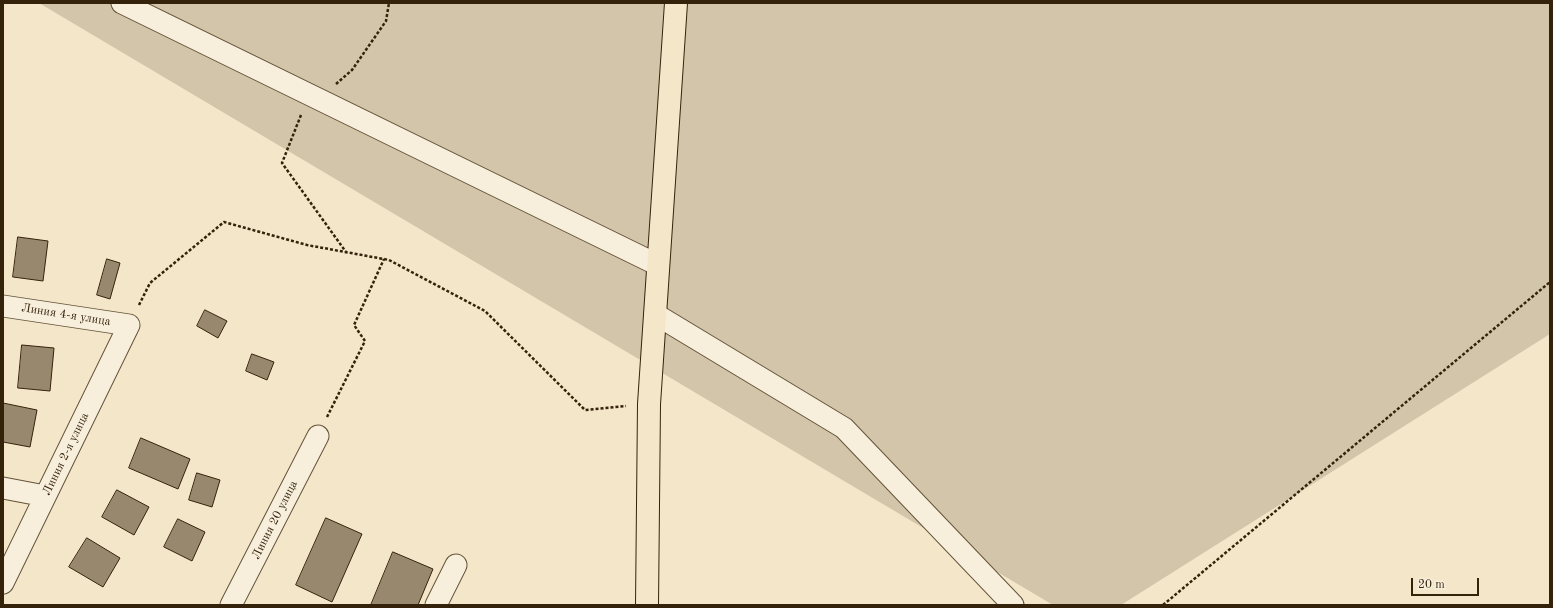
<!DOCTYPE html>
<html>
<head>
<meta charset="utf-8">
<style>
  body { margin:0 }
  #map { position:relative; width:1553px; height:608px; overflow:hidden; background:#f3e6c9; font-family:"Old Standard TT",serif }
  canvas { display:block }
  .frame { position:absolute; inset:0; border:4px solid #35220b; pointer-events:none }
  .scale { position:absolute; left:1411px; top:578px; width:68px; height:18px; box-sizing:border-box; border:2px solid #35220b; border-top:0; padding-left:5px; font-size:12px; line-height:14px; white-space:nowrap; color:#35220b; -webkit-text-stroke:3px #f7efdc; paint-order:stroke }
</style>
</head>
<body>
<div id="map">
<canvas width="1553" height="608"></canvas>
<div class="frame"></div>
<div class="scale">20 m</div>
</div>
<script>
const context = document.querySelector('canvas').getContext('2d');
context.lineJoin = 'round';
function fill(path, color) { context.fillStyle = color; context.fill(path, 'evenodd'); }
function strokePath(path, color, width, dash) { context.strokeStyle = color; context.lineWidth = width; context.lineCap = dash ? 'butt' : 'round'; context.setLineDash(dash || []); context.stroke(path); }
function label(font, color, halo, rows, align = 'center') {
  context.font = font + ' "Old Standard TT",serif'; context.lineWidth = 3.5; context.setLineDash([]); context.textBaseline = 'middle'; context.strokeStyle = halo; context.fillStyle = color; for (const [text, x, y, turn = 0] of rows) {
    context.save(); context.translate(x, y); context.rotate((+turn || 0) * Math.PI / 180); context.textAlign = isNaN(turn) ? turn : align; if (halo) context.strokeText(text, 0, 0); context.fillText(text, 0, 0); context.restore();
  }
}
const green = new Path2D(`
  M39 3H1550V334L1121 605H1053Z`);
const building = new Path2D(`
  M18 237 48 241 43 281 13 277Z
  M107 259 120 263 110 299 97 295Z
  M205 310 227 321 218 338 197 326Z
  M22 345 54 348 50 391 18 388Z
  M252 354 274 362 267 380 246 371Z
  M3 403 37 410 30 447 3 442Z
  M141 438 190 459 178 489 129 468Z
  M197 473 220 480 212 507 189 500Z
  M117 490 149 507 134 535 102 517Z
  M326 518 362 534 332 602 296 585Z
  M178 519 205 532 192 561 164 547Z
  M87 538 120 558 103 587 69 567Z
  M393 552 433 569 418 605H371Z`);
const path = new Path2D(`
  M336 84 352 70 386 21 389 3
  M301 115 282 163 346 252
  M139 305 150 283 224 222 307 245 389 260 485 311 585 410 626 406
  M327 417 365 341 354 325 384 259
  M1163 605 1550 282`);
const minor = new Path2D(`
  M122 3 658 265
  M3 306 129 325 3 583
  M655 314 844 428 1013 605
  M3 488 45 496
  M231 605 318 436
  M436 605 456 565`);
const primary = new Path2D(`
  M647 605 649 404 676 3`);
const streetNames = [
  ["Линия 4-я улица",66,315,9],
  ["Линия 2-я улица",66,454,-64],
  ["Линия 20 улица",275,520,-63]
];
fill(green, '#d3c5a9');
fill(building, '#98886e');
strokePath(building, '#35220b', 1);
strokePath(minor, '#64533a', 23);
strokePath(primary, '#35220b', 24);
strokePath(path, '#35220b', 2.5, [3, 2]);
strokePath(minor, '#f7efdc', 21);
strokePath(primary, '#f3e6c9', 22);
label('12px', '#35220b', '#f7efdc', streetNames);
</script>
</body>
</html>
